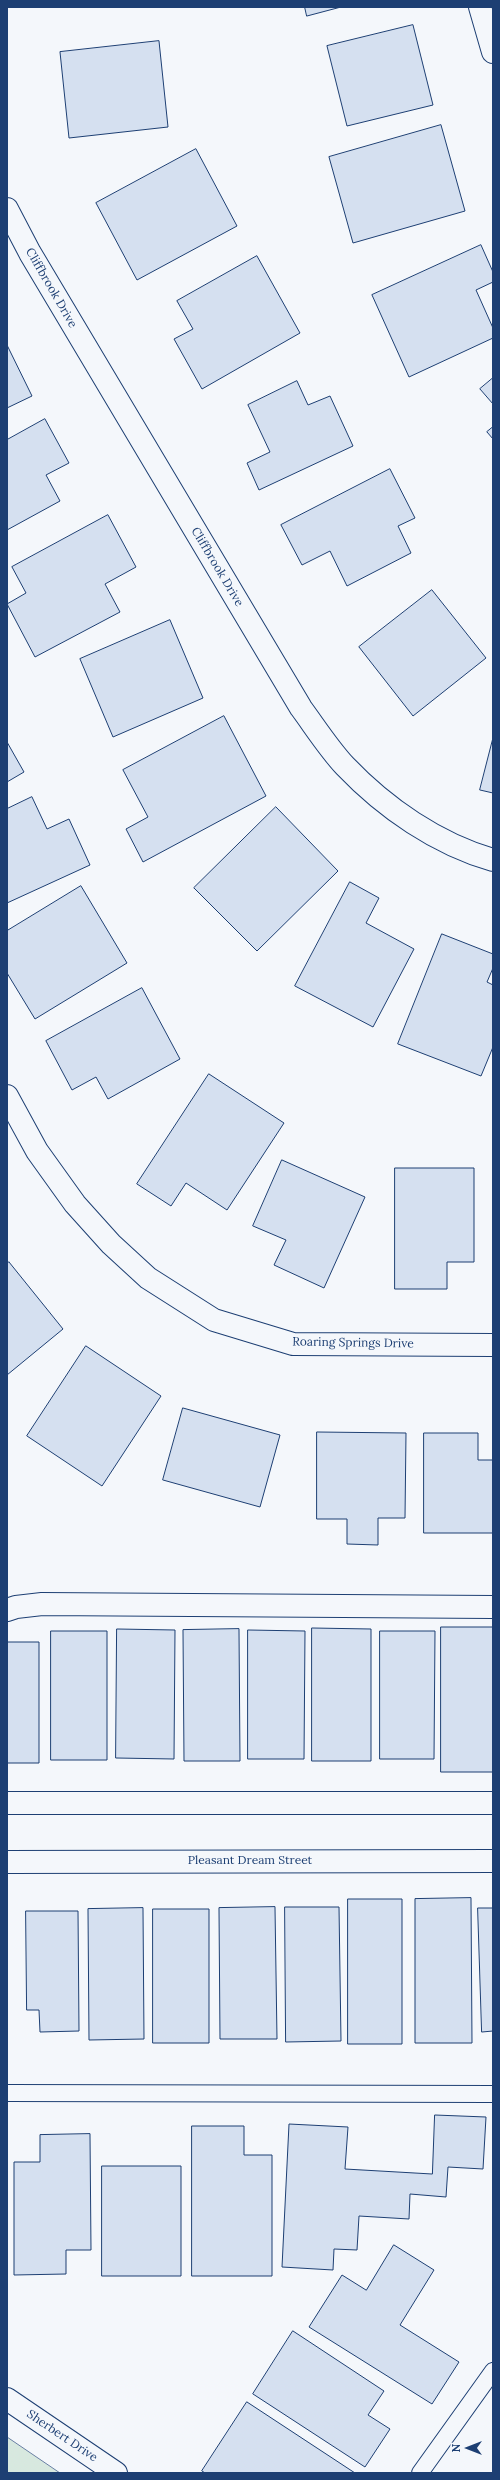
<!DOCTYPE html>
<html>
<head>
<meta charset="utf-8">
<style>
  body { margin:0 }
  #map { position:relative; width:500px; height:2480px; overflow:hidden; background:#f4f7fb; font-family:Lora,serif }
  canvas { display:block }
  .frame { position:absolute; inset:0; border:8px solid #1d3f73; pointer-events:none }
  .north { position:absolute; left:448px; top:2428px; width:40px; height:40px; -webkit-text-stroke:3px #f4f7fb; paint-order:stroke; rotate:270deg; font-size:11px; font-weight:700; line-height:16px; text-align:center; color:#1d3f73 }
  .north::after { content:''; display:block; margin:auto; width:14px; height:18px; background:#1d3f73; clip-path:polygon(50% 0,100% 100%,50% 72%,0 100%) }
</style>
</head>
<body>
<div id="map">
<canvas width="500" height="2480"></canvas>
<div class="frame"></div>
<div class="north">N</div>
</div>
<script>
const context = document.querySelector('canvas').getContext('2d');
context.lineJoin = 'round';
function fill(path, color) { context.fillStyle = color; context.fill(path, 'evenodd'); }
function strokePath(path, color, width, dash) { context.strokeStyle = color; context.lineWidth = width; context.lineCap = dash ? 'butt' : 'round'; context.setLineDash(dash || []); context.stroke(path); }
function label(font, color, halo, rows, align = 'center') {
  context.font = font + ' Lora,serif'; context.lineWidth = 3; context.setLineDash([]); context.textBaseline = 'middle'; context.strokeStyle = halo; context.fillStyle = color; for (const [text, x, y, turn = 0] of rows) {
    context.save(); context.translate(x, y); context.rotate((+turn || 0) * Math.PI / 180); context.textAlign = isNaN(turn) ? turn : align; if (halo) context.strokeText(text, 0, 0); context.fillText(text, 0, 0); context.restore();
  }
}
const green = new Path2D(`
  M7 2437 60 2473H7Z`);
const building = new Path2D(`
  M305 7H341L307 16Z
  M413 25 433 105 347 126 327 46Z
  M159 41 168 127 69 138 60 52Z
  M441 125 465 211 353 243 329 157Z
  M196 149 237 226 137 280 96 203Z
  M481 245 493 272V282L476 290 493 328V338L409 377 372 295Z
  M257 256 300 333 202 389 174 339 193 329 177 301Z
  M7 345 32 396 7 408Z
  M493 378V404L480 389Z
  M297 381 308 405 330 396 353 446 259 490 247 463 270 452 248 405Z
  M45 419 69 463 46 475 60 501 7 530V440Z
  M493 427V439L487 432Z
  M390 469 415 518 398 526 411 553 347 586 330 551 302 565 281 525Z
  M108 515 136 567 105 584 120 612 35 657 7 604 26 593 12 567Z
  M432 590 486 658 413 716 359 647Z
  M170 620 203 698 113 737 80 659Z
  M224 716 266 796 143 862 126 829 148 817 123 770Z
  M493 738V793L480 790Z
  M7 742 24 772 7 782Z
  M32 797 47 829 69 819 90 865 7 903V809Z
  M276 807 338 871 257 951 194 888Z
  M350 882 379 898 366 923 414 949 373 1027 295 986Z
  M81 886 127 963 35 1019 7 973V931Z
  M442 934 493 954V968L487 982 493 985V1047L481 1076 398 1044Z
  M142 988 180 1059 108 1099 96 1077 72 1090 46 1041Z
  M209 1074 284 1123 227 1210 186 1183 171 1206 137 1184Z
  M282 1160 365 1197 324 1288 274 1265 286 1240 253 1226Z
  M395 1168H474V1262H447V1289H395Z
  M9 1262 63 1329 7 1375V1264Z
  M86 1346 161 1396 102 1486 27 1436Z
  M183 1408 280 1435 260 1507 163 1480Z
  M317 1432 406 1433 405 1518H378V1545L347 1544V1519H317Z
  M424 1433H478V1460H493V1533H424Z
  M441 1627H493V1772H441Z
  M312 1628 371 1629V1761H312Z
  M117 1629 175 1630 174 1759 116 1758Z
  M239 1629 240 1761H184L183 1630Z
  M248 1630 305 1631 304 1759H248Z
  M51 1631H107V1760H51Z
  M380 1631H435L434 1759H380Z
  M7 1642H39V1763H7Z
  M471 1898 472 2043H415V1899Z
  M348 1899H402V2044H348Z
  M275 1907 277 2039H220L219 1908Z
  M285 1907H339L341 2041 286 2042Z
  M143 1908 144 2039 89 2040 88 1909Z
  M478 1908H493V2031L482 2032Z
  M153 1909H209V2043H153Z
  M26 1911H78L79 2031 40 2032 39 2010H27Z
  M435 2115 486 2117 483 2169 448 2167 446 2197 410 2194 409 2219 359 2216 357 2250 334 2249 333 2270 282 2267 289 2124 348 2127 345 2169 432 2174Z
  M192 2126H244V2155H272V2276H192Z
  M90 2134 91 2250H66V2274L14 2275V2162H40V2135Z
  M102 2166H181V2276H102Z
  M394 2245 434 2270 400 2325 459 2362 432 2404 309 2327 342 2275 366 2290Z
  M293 2331 384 2391 368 2415 390 2429 365 2467 253 2394Z
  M247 2402 355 2473H205L202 2471Z`);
const lane = new Path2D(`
  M7 2093 493 2094
  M420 2473 493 2371`);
const street = new Path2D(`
  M480 7 493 52
  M7 209 30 253 301 708C315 727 329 749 345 766 385 808 437 844 493 860
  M7 1096 37 1151 75 1204 111 1244 148 1278 214 1320 293 1344 493 1345
  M7 1610 16 1607 42 1604 493 1607
  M7 1803H493
  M7 1862 493 1861
  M7 2399 116 2473`);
const streetNames = [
  ["Cliffbrook Drive",51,288,60],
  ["Cliffbrook Drive",217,567,59],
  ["Roaring Springs Drive",353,1343,1],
  ["Pleasant Dream Street",250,1861],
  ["Sherbert Drive",62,2436,34]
];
fill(green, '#d7e8df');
strokePath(green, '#687fa3', 1);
fill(building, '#d5e0f0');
strokePath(building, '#1d3f73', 1);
strokePath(lane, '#1d3f73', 18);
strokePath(street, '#1d3f73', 24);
strokePath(lane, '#f4f7fb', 16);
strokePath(street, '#f4f7fb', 22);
label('12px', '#1d3f73', '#f4f7fb', streetNames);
</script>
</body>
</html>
